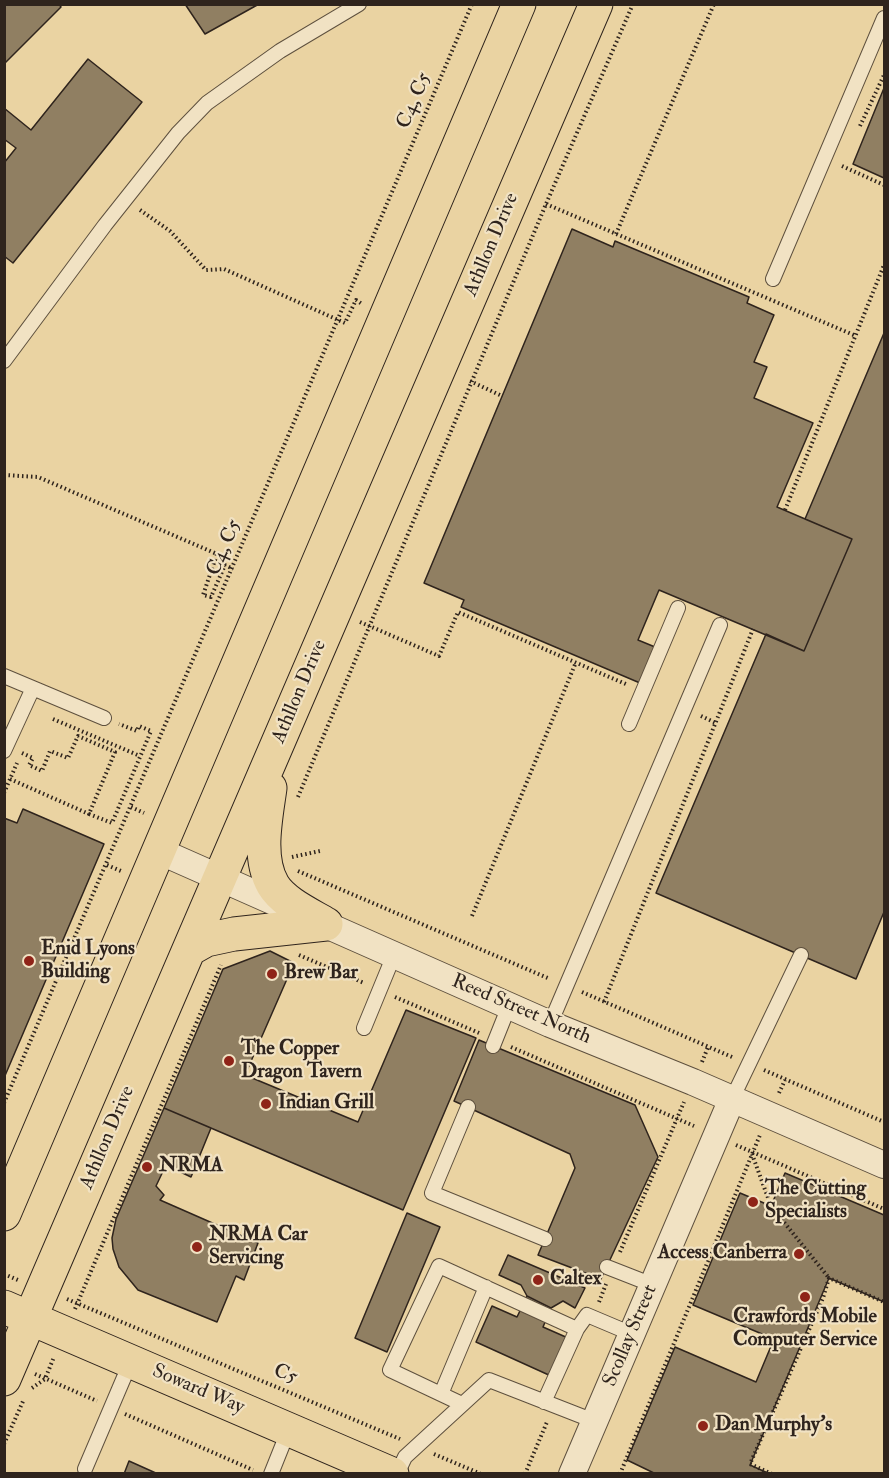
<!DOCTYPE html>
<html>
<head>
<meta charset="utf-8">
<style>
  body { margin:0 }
  #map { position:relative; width:889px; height:1478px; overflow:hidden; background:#ead3a2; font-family:"IM FELL Double Pica",serif }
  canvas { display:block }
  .frame { position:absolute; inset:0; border:6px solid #2f241d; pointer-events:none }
</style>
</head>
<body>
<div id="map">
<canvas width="889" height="1478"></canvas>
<div class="frame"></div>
</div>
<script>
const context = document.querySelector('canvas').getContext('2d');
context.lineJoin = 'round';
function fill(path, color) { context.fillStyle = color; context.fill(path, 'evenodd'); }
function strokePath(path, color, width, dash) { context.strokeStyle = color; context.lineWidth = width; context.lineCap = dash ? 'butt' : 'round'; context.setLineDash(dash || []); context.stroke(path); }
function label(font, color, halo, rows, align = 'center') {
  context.font = font + ' "IM FELL Double Pica",serif'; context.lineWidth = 4.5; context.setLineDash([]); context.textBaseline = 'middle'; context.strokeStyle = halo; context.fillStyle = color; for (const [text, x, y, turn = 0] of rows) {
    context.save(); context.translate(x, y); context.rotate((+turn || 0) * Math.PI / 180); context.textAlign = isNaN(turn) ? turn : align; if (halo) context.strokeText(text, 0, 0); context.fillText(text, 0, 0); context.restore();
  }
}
const building = new Path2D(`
  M4 4H59L61 7 4 64Z
  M185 4H259L205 34Z
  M88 59 142 102 13 263 4 256V163L16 148 4 139V108L31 130Z
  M884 88V178L853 164Z
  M572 229 613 247 615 241 749 297 747 303 774 315 754 362 767 367 754 398 813 423 777 507 852 539 804 651 659 590 638 640 655 647 640 683 461 607 464 600 424 583Z
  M884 333V912L856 979 656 893 766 634 804 651 852 539 805 519Z
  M23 809 104 844 4 1078V818L17 823Z
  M270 951 294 963 245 1075 358 1122 406 1010 476 1038 403 1210 164 1108 223 969Z
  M479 1040 635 1105 658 1157 601 1279 538 1255 575 1168 570 1154 454 1101Z
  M164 1108 211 1128 191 1177 166 1165 156 1186 164 1195 160 1200 258 1243 244 1280 236 1276 217 1322 138 1290 119 1267 113 1249 112 1238 116 1219Z
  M785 1173 884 1215V1302L829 1278 750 1465 770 1474H656L627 1460 675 1347 756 1382 774 1339 693 1305 740 1193 771 1206Z
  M407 1213 440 1227 387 1352 355 1338Z
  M508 1255 585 1288 575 1308 563 1301 551 1308 527 1296 521 1285 499 1275Z
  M527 1296 551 1308 543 1327 568 1338 551 1376 476 1342 492 1306 517 1317Z
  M129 1461 158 1474H124Z`);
const path = new Path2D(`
  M860 126 884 75
  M842 166 884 185
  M546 204 856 336
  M140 210 170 231 206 270 224 269 345 323 356 300 362 304
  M616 234 714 4
  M470 381 502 396
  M4 475 38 477 217 554 203 595 211 597 225 565 233 569
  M785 510 884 265
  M360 622 439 656 458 612 628 685
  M701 716 716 723
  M53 719 140 756
  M22 753 33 758 29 765 42 771 50 751 68 758 78 736 115 752 89 814 112 823 151 731 139 726 137 731 119 724
  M10 779 89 814
  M4 793 17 763
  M298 797 546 204 633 4
  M131 807 144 813
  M292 857 320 851
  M107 865 121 871
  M298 871 550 979
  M472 916 576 662
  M299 955 364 983
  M582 992 732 1057
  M395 997 479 1033
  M604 1002 753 629
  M511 1047 694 1126
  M702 1062 708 1047
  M764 1070 884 1122
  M779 1093 785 1080
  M4 1103 472 4
  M736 1145 884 1209
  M752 1154 771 1206 829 1278
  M620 1252 684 1102
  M4 1274 18 1280
  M67 1299 400 1439
  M599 1302 606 1284
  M75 1309 221 965
  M35 1374 97 1401
  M32 1388 45 1379 54 1357
  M125 1414 253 1470
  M4 1444 24 1399
  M434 1454 481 1474
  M525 1474 547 1422
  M620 1474 760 1135
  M772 1474 750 1464 823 1298 829 1278 884 1302`);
const lane = new Path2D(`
  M773 279 884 18
  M4 361 105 225 178 133 207 103 280 51 359 4
  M4 676 104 718
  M629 724 678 608
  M4 751 33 688
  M550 1024 720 625
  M364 1028 394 955
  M493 1046 509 1006
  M732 1099 801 955
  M468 1107 432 1193 545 1239
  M607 1267 653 1285
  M441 1394 486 1287
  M544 1402 577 1329 587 1315 632 1334
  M462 1404 390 1370 439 1266 577 1329
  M85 1469 131 1361
  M271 1474 289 1429
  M397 1474 405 1457 489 1380 594 1421`);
const street = new Path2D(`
  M159 851 550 1024 693 1082 884 1165
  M572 1474 732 1099`);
const primary = new Path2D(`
  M270 788C266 818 257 857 273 885 283 902 309 914 326 924
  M190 949 206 940 234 934 326 924
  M4 1214 519 4
  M4 1307 392 1474
  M4 1379 596 4`);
const markers = [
  [29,961,6,"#8f2418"],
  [272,974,6,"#8f2418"],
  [229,1061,6,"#8f2418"],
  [266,1104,6,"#8f2418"],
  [147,1167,6,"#8f2418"],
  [753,1202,6,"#8f2418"],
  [197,1247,6,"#8f2418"],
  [799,1254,6,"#8f2418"],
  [538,1280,6,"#8f2418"],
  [805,1297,6,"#8f2418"],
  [703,1426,6,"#8f2418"]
];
const streetNames = [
  ["C4, C5",415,101,-67],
  ["Athllon Drive",492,245,-67],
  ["C4, C5",225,548,-67],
  ["Athllon Drive",300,692,-67],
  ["Reed Street North",521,1010,23],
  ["Athllon Drive",108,1138,-67],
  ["Scollay Street",631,1336,-67],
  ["C5",285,1375,23],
  ["Soward Way",198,1390,23]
];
const poiNames = [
  ["Enid Lyons",41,950],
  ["Building",41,973],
  ["Brew Bar",284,974],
  ["The Copper",241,1050],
  ["Dragon Tavern",241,1073],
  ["Indian Grill",278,1104],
  ["NRMA",159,1167],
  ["The Cutting",765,1190],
  ["Specialists",765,1213],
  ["NRMA Car",209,1236],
  ["Servicing",209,1259],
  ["Access Canberra",787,1254,"right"],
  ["Caltex",550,1280],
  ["Crawfords Mobile",805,1318,"center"],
  ["Computer Service",805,1341,"center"],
  ["Dan Murphy's",715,1426]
];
fill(building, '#907f62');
strokePath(building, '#2f241d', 1.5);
strokePath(lane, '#5e503e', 16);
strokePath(street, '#5e503e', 28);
strokePath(primary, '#2f241d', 35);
strokePath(path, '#2f241d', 4, [1.5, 3]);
strokePath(lane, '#f1e2c3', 14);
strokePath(street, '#f1e2c3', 26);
strokePath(primary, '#ead3a2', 33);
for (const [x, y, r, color] of markers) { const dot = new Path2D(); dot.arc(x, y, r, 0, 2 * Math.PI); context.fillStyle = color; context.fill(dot); strokePath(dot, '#f1e2c3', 2); }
label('20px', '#2f241d', '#f1e2c3', streetNames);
label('bold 20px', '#2f241d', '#f1e2c3', poiNames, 'left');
</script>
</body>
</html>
